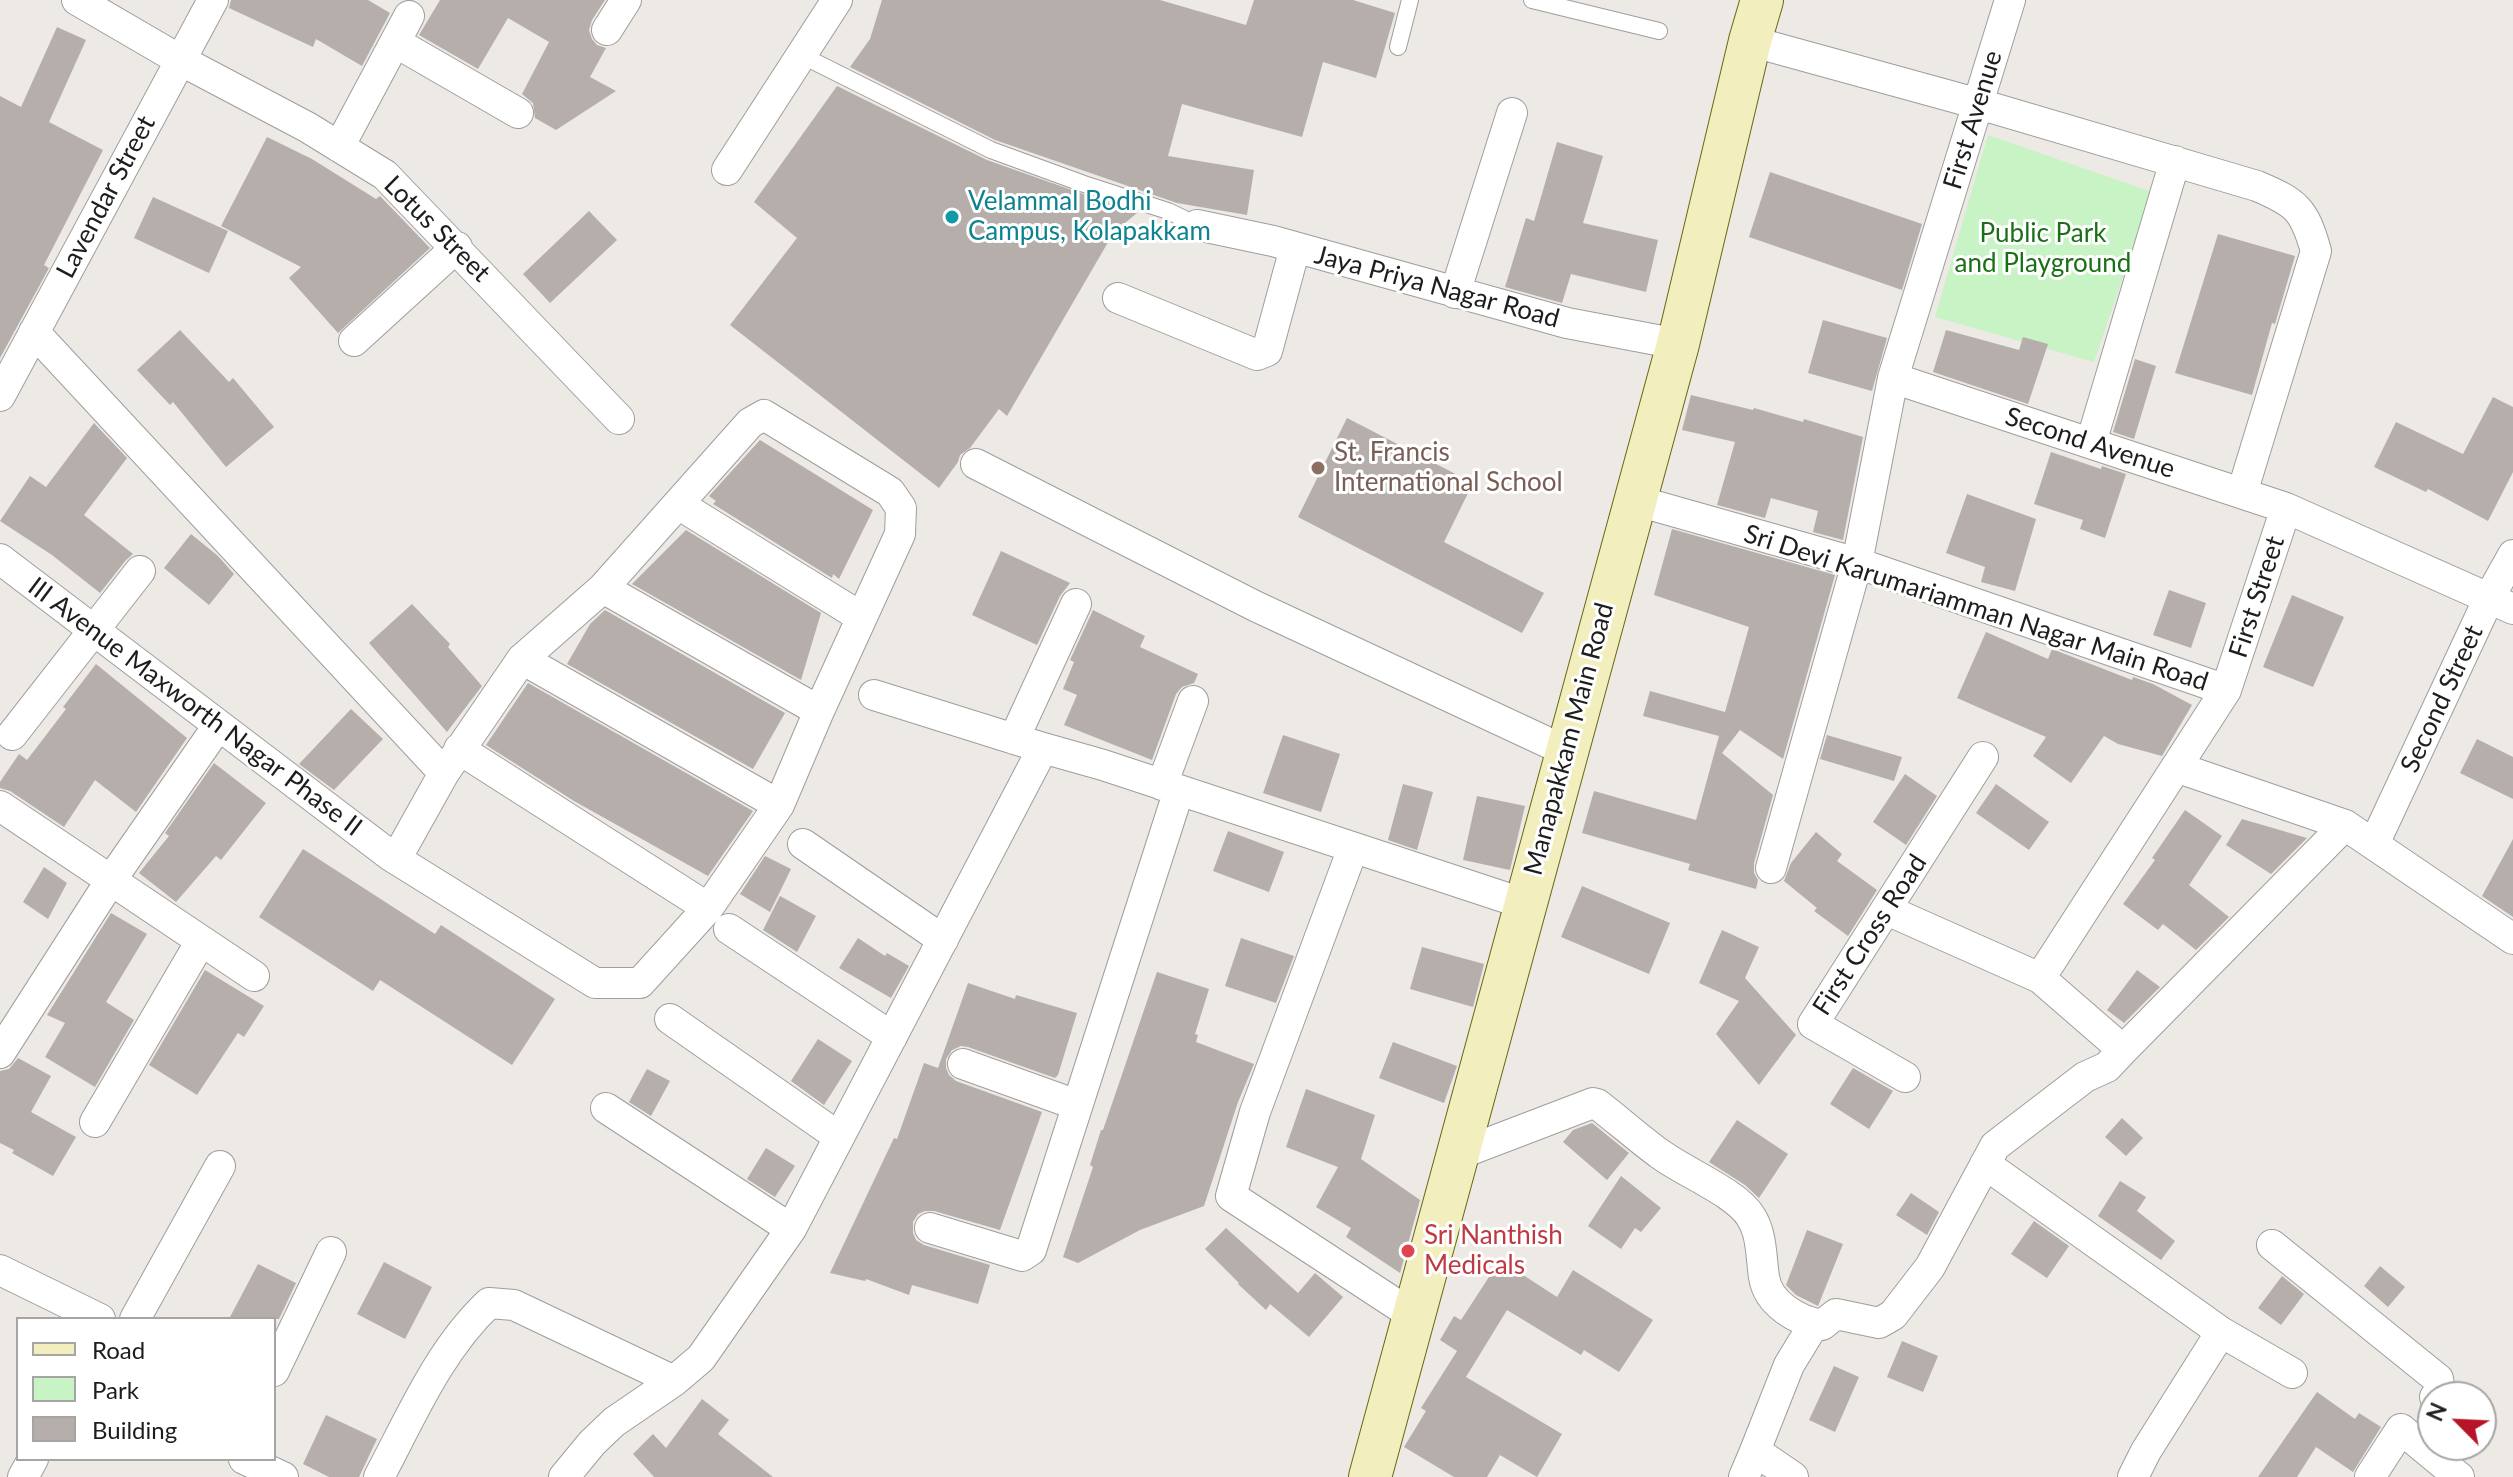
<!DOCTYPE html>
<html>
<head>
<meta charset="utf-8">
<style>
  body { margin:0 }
  #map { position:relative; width:2513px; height:1477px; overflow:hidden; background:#ede9e4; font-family:Lato,sans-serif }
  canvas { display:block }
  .legend { position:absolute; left:16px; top:1317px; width:260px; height:144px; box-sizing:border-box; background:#fff; border:2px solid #a5a5a5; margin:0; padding:10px 14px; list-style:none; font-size:24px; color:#1d1d1d }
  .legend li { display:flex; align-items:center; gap:16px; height:40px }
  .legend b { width:40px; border:2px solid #a5a5a5 }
  .north { position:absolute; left:2417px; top:1381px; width:80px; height:80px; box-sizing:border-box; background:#fff; border:2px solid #a5a5a5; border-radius:50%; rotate:294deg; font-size:22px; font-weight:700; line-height:32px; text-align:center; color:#1d1d1d }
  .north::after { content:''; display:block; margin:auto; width:28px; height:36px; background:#b61529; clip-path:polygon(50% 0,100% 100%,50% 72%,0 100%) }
</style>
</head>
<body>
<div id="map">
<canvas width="2513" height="1477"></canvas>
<ul class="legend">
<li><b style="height:10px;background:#f2eebd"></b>Road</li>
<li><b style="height:22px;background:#c8f3c5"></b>Park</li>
<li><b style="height:22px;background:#b6aeaa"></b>Building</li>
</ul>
<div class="north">N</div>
</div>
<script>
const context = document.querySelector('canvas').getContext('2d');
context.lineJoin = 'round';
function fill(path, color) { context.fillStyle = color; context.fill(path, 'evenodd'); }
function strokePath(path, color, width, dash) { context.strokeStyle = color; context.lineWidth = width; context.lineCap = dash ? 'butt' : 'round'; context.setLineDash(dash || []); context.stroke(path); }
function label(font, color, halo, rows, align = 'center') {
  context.font = font + ' Lato,sans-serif'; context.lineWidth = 6; context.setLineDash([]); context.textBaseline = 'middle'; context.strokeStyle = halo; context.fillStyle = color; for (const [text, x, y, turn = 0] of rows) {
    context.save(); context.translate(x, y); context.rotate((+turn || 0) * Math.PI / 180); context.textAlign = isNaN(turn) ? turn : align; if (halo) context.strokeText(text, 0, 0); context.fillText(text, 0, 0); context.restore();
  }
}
const park = new Path2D(`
  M1988 135 2152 192 2094 362 1935 317Z`);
const building = new Path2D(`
  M231 0H368L390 13 362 66 316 39 313 47 229 8Z
  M440 0H605L592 20 589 30 592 39 597 45 606 48 590 77 616 91 556 130 535 118 533 103 522 94 549 42 508 18 478 69 419 35Z
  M882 0H1160L1246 25 1254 0H1353L1395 13 1376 78 1323 62 1302 137 1182 104 1168 156 1254 170 1247 215 1177 203 995 140 850 67 870 39Z
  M57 27 86 40 49 122 103 150 44 265 49 268 0 358V96L21 107Z
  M837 86 987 160 1137 213 1114 232 1007 416 999 409 970 448 960 455 958 462 939 488 730 325 797 238 754 202Z
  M267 137 312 159 376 199 380 196 430 248 338 333 289 278 301 267 221 226Z
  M1557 142 1603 156 1583 223 1658 240 1646 292 1571 274 1562 303 1505 287 1526 218 1534 221Z
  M1770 172 1922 224 1902 290 1749 237Z
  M153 197 228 231 209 273 134 238Z
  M589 211 617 240 550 303 523 274Z
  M2218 234 2295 256 2275 324 2272 323 2252 395 2175 373Z
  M1823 320 1887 338 1872 391 1808 373Z
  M180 330 229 382 233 378 274 427 226 467 173 402 170 405 137 370Z
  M1946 330 2019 350 2023 337 2048 344 2028 404 1933 372Z
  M2135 359 2156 366 2134 439 2113 432Z
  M1691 395 1753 410 1754 408 1803 422 1804 419 1863 437 1843 540 1813 532 1818 511 1771 498 1765 518 1717 505 1735 442 1682 430Z
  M2493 397 2513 407V472L2488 521 2428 489 2426 492 2374 467 2396 422 2463 454Z
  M1347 418 1473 483 1444 542 1544 593 1522 633 1298 517Z
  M94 423 127 458 84 515 133 554 126 560 100 593 52 555 0 521 30 476 46 487Z
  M760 440 873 510 839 579 833 574 832 578 713 504 716 501 709 496Z
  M2051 452 2101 469 2102 466 2126 474 2105 538 2080 529 2083 520 2034 504Z
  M1967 494 2036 519 2015 591 1981 582 1985 567 1946 553Z
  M1672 529 1835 575 1783 759 1740 730 1722 753 1773 795 1754 863V873L1758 880 1756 889 1688 870 1690 864 1582 833 1594 791 1696 820 1719 736 1643 716 1650 691 1725 712 1749 627 1654 595Z
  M686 530 821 613 801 680 632 584Z
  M191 534 218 556 234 574 209 605 164 568Z
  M1001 551 1070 583 1060 596 1037 645 972 615Z
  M2169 590 2206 603 2191 648 2153 635Z
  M2292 595 2344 617 2313 687 2263 667Z
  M412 604 450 644 448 647 482 686 447 732 369 643Z
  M605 610 785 713 753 769 567 664 590 624Z
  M1093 610 1145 636 1140 647 1198 674 1194 683 1182 687 1176 694 1152 760 1064 725 1077 695 1063 689 1074 662 1070 660Z
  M1986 632 2048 659 2052 649 2132 680 2133 677 2153 684 2192 705 2162 756 2118 744 2104 736 2071 783 2033 756 2046 737 1957 698Z
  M96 664 187 738 136 812 95 780 64 827 10 791 0 788V782L19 754 27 760 66 709 63 707Z
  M528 683 753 811 708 876 574 801 486 745Z
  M351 709 383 739 334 790 299 764Z
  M1283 735 1340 754 1321 812 1263 793Z
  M1827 735 1902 757 1894 781 1820 759Z
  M2477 739 2513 757V799L2460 773Z
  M214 763 266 803 221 860 216 856 176 902 139 873 169 836 165 833Z
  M1905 774 1937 796 1906 845 1873 822Z
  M1403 784 1433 792 1417 850 1388 840Z
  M1996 784 2049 822 2029 850 1976 813Z
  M1477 796 1525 806 1510 870 1463 860Z
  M2185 810 2222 836 2189 885 2229 917 2196 950 2163 924 2158 930 2123 904 2155 860 2152 858Z
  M2242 819 2307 838 2271 874 2226 845Z
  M1228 831 1284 852 1269 892 1213 871Z
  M1816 832 1842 854 1837 861 1877 890 1848 936 1814 911 1817 908 1784 881 1791 863Z
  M2513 839V917L2482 896Z
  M303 849 435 934 441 925 555 999 512 1065 380 980 373 991 259 917Z
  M765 856 791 869 770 912 740 894Z
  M44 867 67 883 48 919 23 902Z
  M1582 886 1670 923 1649 974 1561 937Z
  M780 896 816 916 797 952 763 930Z
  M111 913 147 934 106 1002 134 1020 95 1087 45 1057 65 1023 47 1015Z
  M1722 930 1759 947 1745 978 1796 1035 1759 1085 1716 1034 1739 1001 1699 983Z
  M858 938 885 956 887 953 909 966 891 998 839 968Z
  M1241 938 1294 956 1276 1003 1225 986Z
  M1422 947 1484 964 1473 1007 1410 989Z
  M205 970 264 1006 244 1037 238 1033 197 1095 149 1065Z
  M2137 970 2160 987 2124 1023 2107 1010Z
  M1157 972 1209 989 1195 1034 1198 1035 1196 1042 1254 1064 1238 1102 1204 1206 1140 1230 1078 1263 1063 1257 1093 1167 1090 1165 1101 1130H1103Z
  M968 983 1015 999 1016 995 1077 1013 1058 1075 1055 1078 968 1047 961 1046 952 1050 946 1059V1068L949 1075 956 1081 1042 1112 1000 1230 934 1211H925L918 1214 913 1222V1233L916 1240 924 1245 990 1265 978 1304 912 1285 909 1295 866 1279 865 1281 830 1273 894 1138 897 1139 924 1063 938 1068Z
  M818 1039 852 1061 824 1105 791 1081Z
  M1393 1042 1457 1066 1444 1103 1379 1078Z
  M18 1058 51 1076 31 1112 76 1137 53 1176 12 1153 14 1150 0 1143V1071L9 1069Z
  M1853 1068 1893 1091 1869 1129 1830 1104Z
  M647 1069 670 1081 651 1116 629 1102Z
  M1306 1089 1375 1115 1361 1159 1420 1200 1400 1273 1346 1237 1351 1228 1316 1207 1338 1167 1286 1147Z
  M2122 1118 2143 1138 2126 1156 2105 1137Z
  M1737 1120 1788 1154 1759 1198 1745 1185 1709 1162Z
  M1592 1123 1629 1153 1607 1180 1563 1142 1573 1130Z
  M766 1148 795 1166 775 1197 747 1179Z
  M1621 1176 1661 1208 1641 1232 1635 1228 1621 1249 1588 1226Z
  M2120 1181 2146 1197 2137 1211 2175 1241 2161 1260 2098 1216Z
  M1911 1193 1939 1212 1927 1235 1896 1215Z
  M2034 1221 2069 1246 2047 1278 2011 1254Z
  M1226 1228 1298 1293 1315 1273 1343 1297 1309 1337 1270 1304 1266 1310 1238 1284 1239 1283 1205 1249Z
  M1807 1230 1843 1244 1818 1306 1796 1295 1786 1285Z
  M1500 1260 1557 1297 1573 1270 1653 1320 1619 1372 1584 1350 1581 1355 1507 1310 1466 1377 1562 1434 1537 1477 1500 1455 1487 1477H1454L1404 1447 1426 1411 1421 1408 1457 1351 1440 1340 1454 1316 1461 1320Z
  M384 1262 432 1287 405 1339 357 1314Z
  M258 1264 296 1283 279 1319H229Z
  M2380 1266 2405 1287 2388 1307 2364 1286Z
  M2282 1276 2304 1294 2281 1325 2258 1308Z
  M1902 1341 1938 1356 1923 1392 1887 1377Z
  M1834 1366 1859 1377 1835 1432 1809 1420Z
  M2317 1392 2355 1419 2359 1413 2381 1427 2353 1472 2316 1447 2297 1477H2258Z
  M702 1399 729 1420 718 1434 773 1477H654L633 1454 653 1434 666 1448Z
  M326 1415 377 1439 359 1477H329L303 1464Z`);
const service = new Path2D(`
  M1532 0 1659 31
  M1398 47 1410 0
  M803 56 991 150 1084 184 1168 211 1197 225`);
const minor = new Path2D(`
  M77 0 180 60 307 127 385 175 619 419
  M607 30 626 0
  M1750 41 1979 104 2257 186C2297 203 2304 209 2316 251L2242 493
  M395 42 518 113
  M339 147 409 16
  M727 170 837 0
  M1197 225 1273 241 1567 323 1678 344
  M1455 293 1512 113
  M1118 298 1257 355 1267 351 1295 248
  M354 341 457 247
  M1893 378 2286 508 2513 609
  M0 396 213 0
  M2091 443 2175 161
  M976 464 1255 606 1566 751
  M1634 500 1857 563 2226 690
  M678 504 861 617
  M0 559 391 856 595 983H640L708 908 779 805 819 711 900 534 901 508 890 492 764 415 750 423 603 588 522 659 444 773 34 332
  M603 588 819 711
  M522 659 779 805
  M874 695 1043 748
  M12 735 140 571
  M1014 739 1076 604
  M459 749 708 908
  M2176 767 2345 825 2513 939
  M1162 785 1193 701
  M0 806 254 976
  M803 844 943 940
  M2374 844 2489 598 2513 555
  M1353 848 1255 1112 1231 1196 1414 1316
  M396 859 444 773
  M1771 868 1857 563 1893 378 2010 0
  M1887 910 2040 978 2226 690 2286 508
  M729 929 892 1037
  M2040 978 2123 1050 2345 825
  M670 1019 839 1137
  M0 1053 111 880 218 726
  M963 1064 1077 1105
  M1905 1077 1813 1024 1983 757
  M606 1108 791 1229
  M95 1122 201 941
  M1457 1155 1593 1103 1597 1104C1618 1120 1638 1138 1660 1154 1684 1172 1737 1193 1751 1217 1762 1234 1761 1257 1764 1277 1768 1304 1798 1321 1822 1325L1836 1314 1879 1323 1893 1315 1930 1267 1995 1146 2085 1077 2107 1067 2123 1050
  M1985 1164 2221 1332
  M930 1228 1022 1256 1031 1250 1179 790
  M2272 1245 2438 1379 2440 1392 2435 1397
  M0 1270 100 1319
  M135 1319 220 1166
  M274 1371 331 1252
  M1755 1451 1789 1365 1814 1324
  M244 1459 283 1477
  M23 1477 33 1459
  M379 1477C411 1417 439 1350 489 1303L514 1305 674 1381
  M564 1477 592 1443 614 1422 674 1381 701 1358 791 1229 1043 748 1103 765 1525 904
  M1744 1477 1755 1451 1793 1477
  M2133 1477 2146 1451 2221 1332 2292 1373
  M2370 1477 2401 1429 2459 1477`);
const secondary = new Path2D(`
  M1370 1477 1678 344 1750 41 1762 0`);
const markers = [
  [952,217,8,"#0f9aa8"],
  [1318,468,8,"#8d6e63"],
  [1408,1251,8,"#e0444e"]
];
const streetNames = [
  ["First Avenue",1973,120,-73],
  ["Lavendar Street",106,197,-62],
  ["Lotus Street",437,229,45],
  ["Jaya Priya Nagar Road",1437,287,15],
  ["Second Avenue",2090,443,18],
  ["First Street",2257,597,-72],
  ["Sri Devi Karumariamman Nagar Main Road",1976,608,18],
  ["Second Street",2442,699,-65],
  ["III Avenue Maxworth Nagar Phase II",195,707,37],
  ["Manapakkam Main Road",1569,739,-75],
  ["First Cross Road",1870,935,-57]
];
const cultureNames = [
  ["Velammal Bodhi",968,202],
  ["Campus, Kolapakkam",968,232]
];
const parkNames = [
  ["Public Park",2043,234],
  ["and Playground",2043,264]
];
const educationNames = [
  ["St. Francis",1334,453],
  ["International School",1334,483]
];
const healthNames = [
  ["Sri Nanthish",1424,1236],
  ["Medicals",1424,1266]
];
fill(park, '#c8f3c5');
fill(building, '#b6aeaa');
strokePath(service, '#9e9e9e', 18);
strokePath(minor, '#9e9e9e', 32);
strokePath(secondary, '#696710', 44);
strokePath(service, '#fff', 16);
strokePath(minor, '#fff', 30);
strokePath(secondary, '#f2eebd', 42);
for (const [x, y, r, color] of markers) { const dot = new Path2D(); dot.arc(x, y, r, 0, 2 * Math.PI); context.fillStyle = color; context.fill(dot); strokePath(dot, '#fff', 3); }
label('26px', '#1d1d1d', '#fff', streetNames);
label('26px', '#0d838f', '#fff', cultureNames, 'left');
label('26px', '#1b7017', '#fff', parkNames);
label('26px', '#785e54', '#fff', educationNames, 'left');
label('26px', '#be3a42', '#fff', healthNames, 'left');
</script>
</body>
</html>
